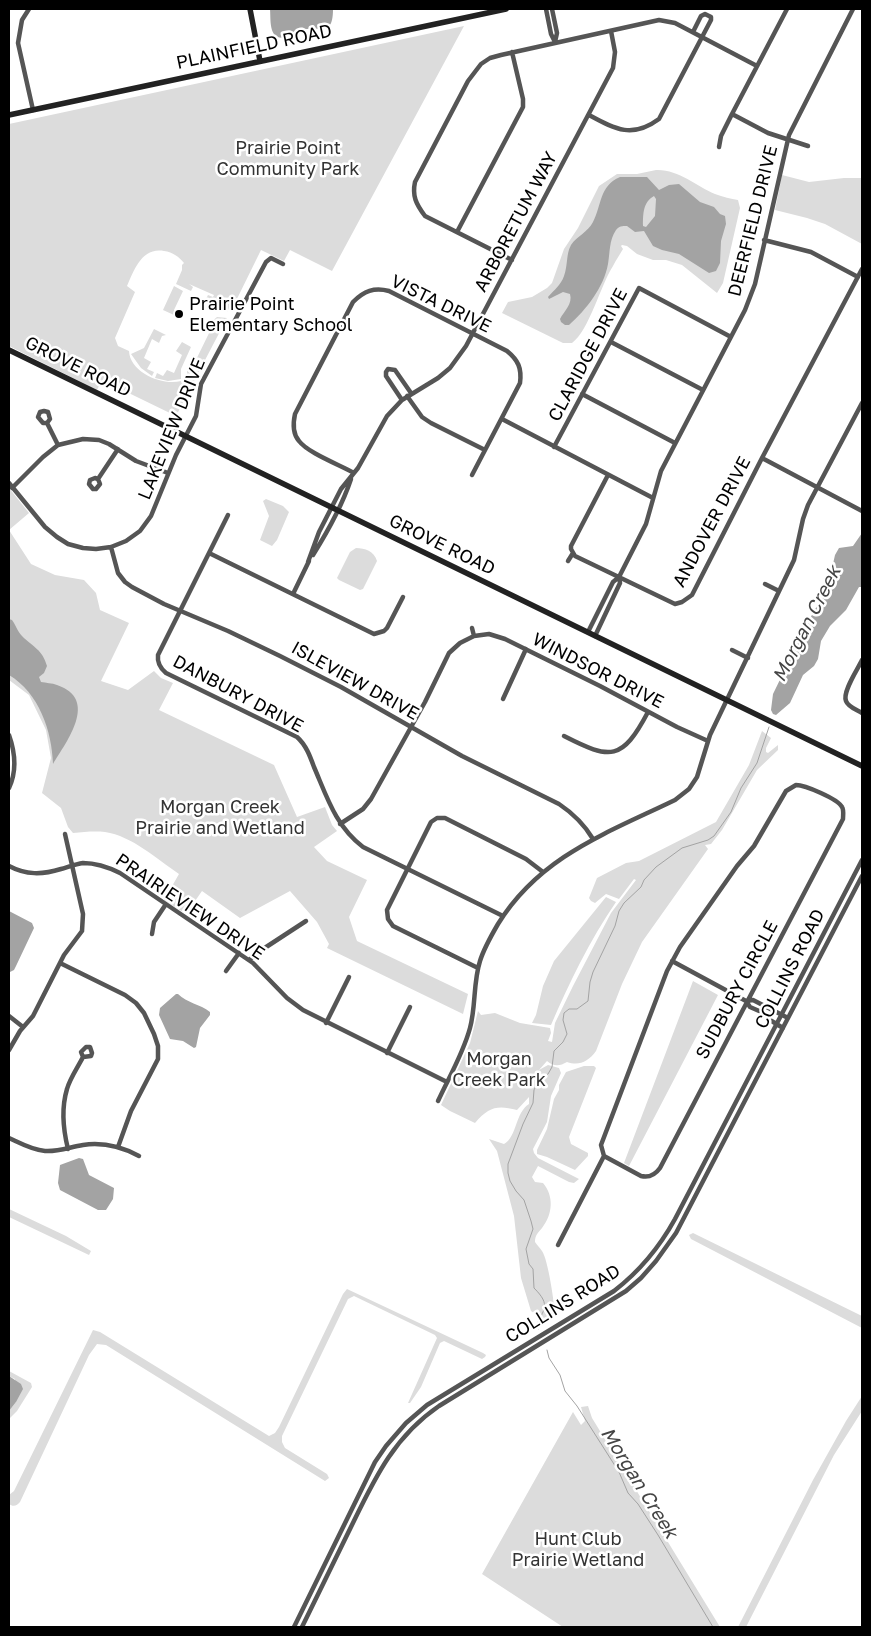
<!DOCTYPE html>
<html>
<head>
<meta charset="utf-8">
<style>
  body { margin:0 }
  #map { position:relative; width:871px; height:1636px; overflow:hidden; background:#fff; font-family:"Golos Text",sans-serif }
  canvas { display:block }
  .frame { position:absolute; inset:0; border:10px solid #000; pointer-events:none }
</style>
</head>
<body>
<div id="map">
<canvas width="871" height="1636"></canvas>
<div class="frame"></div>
</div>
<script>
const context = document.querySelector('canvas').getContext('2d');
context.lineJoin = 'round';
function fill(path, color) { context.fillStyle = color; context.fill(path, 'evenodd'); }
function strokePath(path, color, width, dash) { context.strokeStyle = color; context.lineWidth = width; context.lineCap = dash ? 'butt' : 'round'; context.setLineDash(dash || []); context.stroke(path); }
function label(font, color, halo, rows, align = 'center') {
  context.font = font + ' "Golos Text",sans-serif'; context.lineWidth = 5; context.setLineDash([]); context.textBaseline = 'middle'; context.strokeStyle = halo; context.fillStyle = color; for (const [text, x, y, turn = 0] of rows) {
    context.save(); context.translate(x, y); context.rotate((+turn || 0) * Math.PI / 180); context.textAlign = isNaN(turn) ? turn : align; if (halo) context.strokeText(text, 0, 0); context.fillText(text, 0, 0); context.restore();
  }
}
const green = new Path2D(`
  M464 26 332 271 290 250 284 261 261 250 232 309 229 308 227 312 217 311 210 303 211 301 206 299 208 295 213 297 214 295 189 284 193 287 191 291 176 284 182 270V265L184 263C179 257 173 252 164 251 142 247 134 270 127 286L135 292 115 338 118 346 129 351C130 373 163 386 181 381L188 389 185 393 187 395 176 416 102 380 97 390 9 346V124Z
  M656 170C678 169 696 186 715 194 723 197 731 199 738 200L740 208 723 283 717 293 682 265 666 260H653L637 254 627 246 622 245 621 246 623 249C620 254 616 260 613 266 601 284 589 331 572 343H563L502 313 508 302 532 297 547 288 552 283 564 249 578 228 599 186 617 174H637Z
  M782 175 809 182 844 178H862V244L825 224 807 218 775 210Z
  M174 286 183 291 174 310V315L163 310Z
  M217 317 227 318 192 385 187 378V370H191L212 327 209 324Z
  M154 329 166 335 162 336 159 343 152 339 144 358 151 362 147 369 154 372 152 376 141 368 131 354 144 348Z
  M182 342 191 347 181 369V379L168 381 155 378 157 373 163 376 167 370 174 373 182 355 176 351Z
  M9 488 29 513 9 530 31 564 55 575 84 580 96 593 100 610 129 623 101 681 128 690 154 671 161 678 173 683 159 710 274 765 297 817 325 807 332 825 337 831 314 847 327 861 367 880 349 917 357 941 468 994 463 1014 327 948 329 944 317 922 290 891 240 918 202 891 186 914 164 900 179 874C157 859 132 836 105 832 94 831 84 832 73 833L68 827 61 808 42 793 51 758 46 730 29 695 9 680Z
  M266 499 283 506 289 512 277 540 272 546 260 540 269 516 263 501Z
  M356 548C365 548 374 551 377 561L363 589 360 590 339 580 337 578 350 552Z
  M762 731 771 738 766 748V752L768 753 778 745V750L757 770 722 830 711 844 705 845 708 849 642 942 622 984 596 1051C588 1062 579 1066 567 1062 560 1066 554 1067 547 1061L539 1070 548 1065 559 1068 561 1073 551 1096 547 1122 533 1149 534 1153 538 1158 579 1179 574 1183 569 1182 538 1166 532 1177 535 1182 543 1183C554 1196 553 1214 542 1228 538 1233 535 1235 535 1242 537 1245 540 1248 542 1251 548 1259 555 1306 555 1317L550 1319 539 1317 531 1311 521 1278 514 1216 497 1151 489 1139 504 1144C517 1137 515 1113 529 1104V1097L517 1110C497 1105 489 1107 475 1123L450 1111 441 1105 470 1043 478 1011 481 1015 495 1013 520 1023 550 1028 551 1033 548 1041 552 1042 555 1023 573 986 611 913 636 880 634 879 619 899 606 894 595 903 591 901 589 898 597 878 626 863 639 861 716 822 749 765Z
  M606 897 616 902C590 940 569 983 551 1025L532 1023 536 1015 543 986 554 961Z
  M693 981 718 995 629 1166 624 1163Z
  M584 1066H594L596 1068 569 1137 571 1144 588 1153V1156L575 1170 547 1157 537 1154V1150L547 1129 554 1099 559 1090V1085L566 1072Z
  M9 1209 66 1236 91 1251 89 1255 9 1217Z
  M693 1233 862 1316V1328L691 1239 689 1235Z
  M347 1289 483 1353 486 1355 485 1357 482 1359 444 1341 440 1343 421 1387 410 1403H408L437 1338 435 1335 354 1296 348 1299 282 1436V1442L285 1448 327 1474 329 1478 325 1481 106 1345 97 1344 89 1355 20 1502C17 1506 13 1507 9 1504V1495L14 1491 93 1330 100 1332 269 1436 275 1433 279 1427 343 1294Z
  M9 1371 31 1383 32 1387 17 1411 9 1419V1411L16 1402 15 1379 9 1376Z
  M862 1396V1411L834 1455 746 1627H738L813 1480 846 1421Z
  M588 1406 592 1418 720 1627H563L482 1574 573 1412 581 1425 585 1421 581 1407Z`);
const water = new Path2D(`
  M270 9H333C333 38 320 25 301 30 295 31 293 36 287 37 268 42 271 20 270 9Z
  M620 177H647L659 190 669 185 679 184 700 202 714 207 720 214 725 216 726 224 721 241 720 263 716 271 709 273 679 254 662 250 653 246 644 231 635 232 627 226C622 226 619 226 616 230 609 240 610 253 608 264 604 287 586 310 569 325H565L561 322 560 319C564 311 573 304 570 294L563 292 549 299 548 297C554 290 561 285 564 276 568 265 566 254 571 245 577 236 588 232 593 222 602 205 599 186 620 177ZM654 196 656 199 655 216 646 227 643 226C643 214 643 202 654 196Z
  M862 533V587H859L846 610 830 626 821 641 818 659 814 666 803 675 790 703 776 715 773 714 771 710 773 694 808 622 828 586 835 555 839 548 853 546Z
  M9 619 12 620C16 625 17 631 22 636 34 648 42 649 47 666L44 673 39 677 41 682C46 683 52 683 57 685 99 699 67 741 53 764 52 731 39 693 9 675Z
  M9 911 32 923 34 928 16 966 14 970 10 972Z
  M176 994H178C187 1003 200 1004 210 1012V1015L200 1028 196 1047 194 1048 183 1041 170 1039 159 1015 160 1008Z
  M79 1158 83 1159 89 1175 114 1188 113 1199 106 1210H98L60 1190 58 1183 60 1165Z
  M9 1376 21 1384 23 1389 16 1402 9 1411Z`);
const stream = new Path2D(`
  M538 1329 536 1327C543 1309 552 1306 534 1288L533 1269 529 1264 526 1249 533 1229 531 1221 524 1200 516 1191 510 1181 508 1173V1164L523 1124 533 1103 534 1090 538 1081 548 1074 552 1067 554 1051 563 1042 567 1034 563 1020 564 1013 569 1009H577L588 1001 590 982 593 972 615 926 619 911 624 903 641 887 644 880 656 867 682 848 708 840 714 836 731 812 741 788 757 763 769 727
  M547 1350 549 1358 560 1375 565 1391 577 1406 619 1472 628 1493 638 1504 658 1535 713 1627`);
const street = new Path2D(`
  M29 9 22 20 18 43 33 110
  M546 9 551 34 555 42
  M552 9 557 33 555 42
  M787 9 732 114 768 133 808 146
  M589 115C615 129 632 139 659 119L711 20V17L705 14 701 16 693 32
  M719 147 721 136 732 114
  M457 232 523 107V99L512 52
  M764 240 811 252 858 277
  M512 260 425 216C416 204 412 196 415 182L468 81 481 64 490 58 501 55 659 20 675 23 757 66
  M611 342 703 390
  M582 394 675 443
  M407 396 422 417 431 423 485 450
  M402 400 386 376V372L388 369 395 370 411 393
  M502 419 653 498
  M47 423H43L38 417 40 412 44 411 48 412 50 419 47 423 58 445
  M554 447 639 288 731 337
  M762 458 862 511
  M354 473C340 465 308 453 299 441 292 433 293 423 295 414L353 302C364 291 374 287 389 291L507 351C518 360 522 368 520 383L472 475
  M608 475 571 546V549L575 556 675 604 682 602 692 595 762 458 862 269
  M98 479 100 484 96 489H93L89 484 90 480 95 478 98 479 118 449
  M9 483 45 527 57 537 68 544 83 548 96 549 111 547 126 541 140 531 151 516 176 455 196 416 201 384 266 262 271 258 283 264
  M12 488 43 457 58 445 83 439 99 440 109 444 136 461 168 473
  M228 515 158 655C157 663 160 668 166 673L297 737C306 745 310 756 314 767 327 797 336 827 363 847L503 916
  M111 547 118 573 125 582 132 587 164 604 228 631 280 656 341 687 462 756 559 804C574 814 584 824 593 839
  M209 553 374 634 384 631 387 628 403 597
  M313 555C328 531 342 506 351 479
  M568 561 573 553
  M308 562 319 532 341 489 358 468 387 416 402 400 438 378 450 368 466 346 613 68 615 52 611 31
  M765 584 779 591
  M293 594 309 561
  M472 628 474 636
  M588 632 613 582 619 577 646 524 661 471 745 310 755 284 789 135 853 9
  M595 636 620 583 619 577
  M732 650 748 658
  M862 660C858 669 842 692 846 701 848 707 857 710 862 713
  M503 699 526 649
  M9 735C15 752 17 771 9 788
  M564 736C611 760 622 761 648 712
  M796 785C805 785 838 799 842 807 844 810 843 815 843 819L660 1168C655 1175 649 1178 641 1176L604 1156 601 1145 667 971 680 947 737 866 754 846 786 791Z
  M340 824 363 809 371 799 425 702 449 653 460 643 474 636 489 634 505 639 600 686 677 727 708 741
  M9 866C26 875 42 875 61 869 68 867 76 864 83 863 97 863 108 867 120 873L253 963 287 998 303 1010 447 1082
  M152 934 154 922 166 904
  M249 960 257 953 306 921
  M672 961 746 1001 750 1007 766 1014 770 1020 783 1028
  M60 963 125 995 136 1003 144 1013 154 1034 158 1046V1059L131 1111 118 1147
  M478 968 393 926 388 919 387 910 431 822 437 818H445L526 859 543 872
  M226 971 239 953
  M746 1001 753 1000 788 1018
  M9 1016 23 1027
  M326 1023 349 977
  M9 1050 20 1031 33 1016 64 955 82 931 83 914 65 834
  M387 1053 410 1007
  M438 1101C449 1077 463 1054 470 1028 476 1006 473 983 480 961 484 948 491 936 498 924 540 856 607 833 675 800L689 789 697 777 710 735 794 560 803 519 808 505 862 403
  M9 1138C20 1143 32 1150 45 1151 58 1152 70 1147 83 1145 103 1142 122 1147 139 1156
  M68 1149C63 1129 61 1109 67 1089 70 1078 78 1067 83 1057L81 1052 86 1047H90L92 1053 91 1056 83 1057
  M558 1245 604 1156
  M294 1627 375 1462 386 1446 406 1423 427 1405 614 1291C640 1271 659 1248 675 1219L862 860
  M302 1627C318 1595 333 1563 349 1531 373 1482 392 1438 439 1406L626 1291 641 1278 656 1261 676 1233 862 876`);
const secondary = new Path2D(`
  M250 9 260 61
  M9 115 506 9
  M9 350 862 766`);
const markers = [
  [179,314,5,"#000"]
];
const streetNames = [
  ["PLAINFIELD ROAD",254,47,-12],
  ["DEERFIELD DRIVE",753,221,-76],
  ["ARBORETUM WAY",516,222,-62],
  ["VISTA DRIVE",441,304,26],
  ["CLARIDGE DRIVE",588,355,-62],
  ["GROVE ROAD",78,367,26],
  ["LAKEVIEW DRIVE",172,429,-68],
  ["ANDOVER DRIVE",712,522,-62],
  ["GROVE ROAD",442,545,26],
  ["WINDSOR DRIVE",598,671,27],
  ["ISLEVIEW DRIVE",355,681,29],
  ["DANBURY DRIVE",238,694,28],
  ["PRAIRIEVIEW DRIVE",190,907,34],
  ["COLLINS ROAD",790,969,-63],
  ["SUDBURY CIRCLE",737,990,-62],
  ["COLLINS ROAD",563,1304,-32]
];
const parkNames = [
  ["Prairie Point",288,148],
  ["Community Park",288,169],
  ["Morgan Creek",220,807],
  ["Prairie and Wetland",220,828],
  ["Morgan",499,1059],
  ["Creek Park",499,1080],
  ["Hunt Club",578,1539],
  ["Prairie Wetland",578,1560]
];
const poiNames = [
  ["Prairie Point",189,304],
  ["Elementary School",189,325]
];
const waterNames = [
  ["Morgan Creek",807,624,-63],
  ["Morgan Creek",639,1483,58]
];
fill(green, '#dcdcdc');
fill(water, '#a3a3a3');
strokePath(stream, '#a3a3a3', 1);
strokePath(street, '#555', 4.5);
strokePath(secondary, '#222', 5.5);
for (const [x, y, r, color] of markers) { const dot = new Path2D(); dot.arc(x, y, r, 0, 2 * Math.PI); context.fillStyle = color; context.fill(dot); strokePath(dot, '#fff', 2); }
label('18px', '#000', '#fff', streetNames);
label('18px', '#333', '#fff', parkNames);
label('18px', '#000', '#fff', poiNames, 'left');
label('italic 19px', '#444', '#fff', waterNames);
</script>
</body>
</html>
